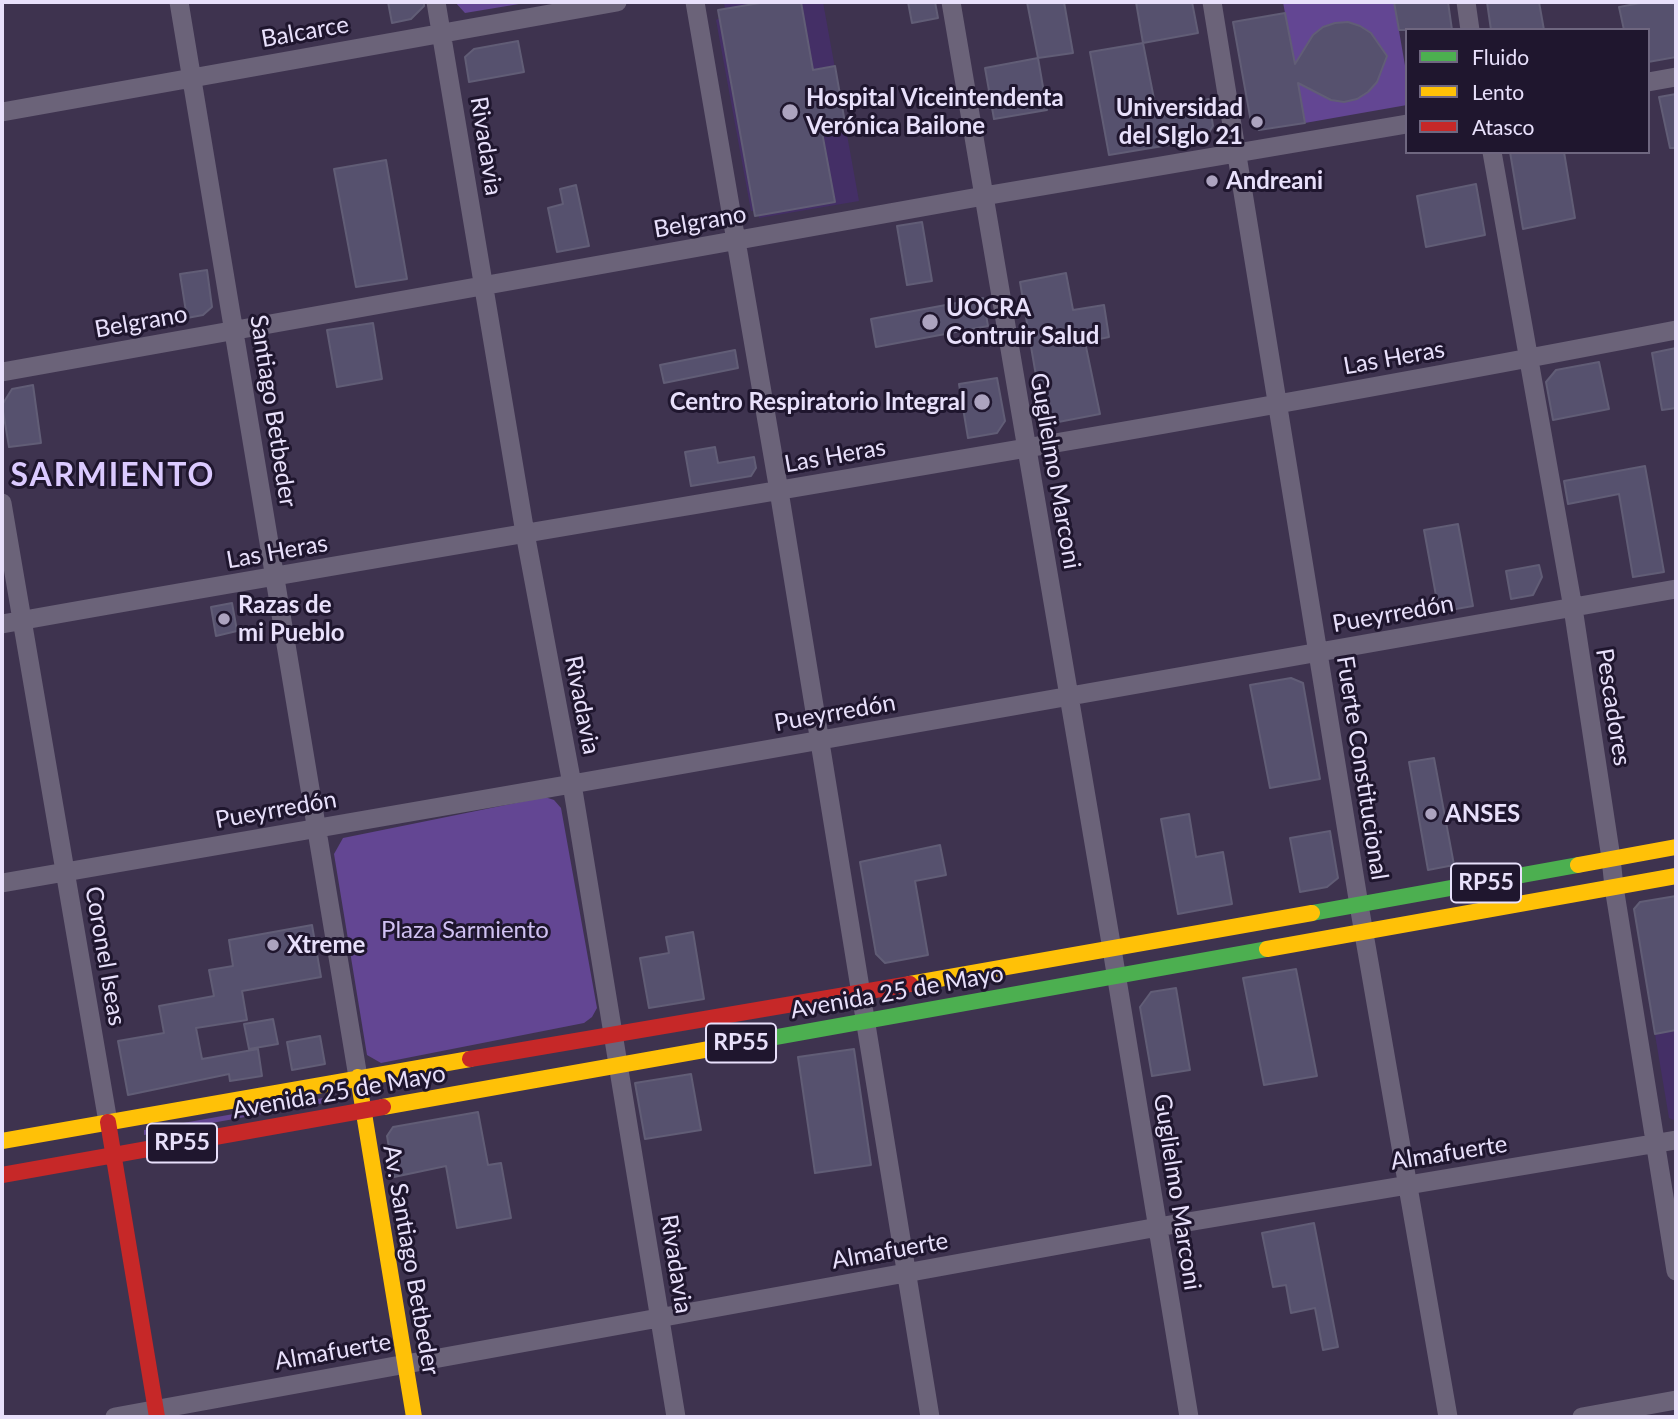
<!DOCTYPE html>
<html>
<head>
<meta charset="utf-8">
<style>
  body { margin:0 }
  #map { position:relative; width:1678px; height:1419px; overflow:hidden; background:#3e334f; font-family:Lato,sans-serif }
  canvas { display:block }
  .frame { position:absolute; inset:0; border:4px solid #e8e0fb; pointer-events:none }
  .legend { position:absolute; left:1405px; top:28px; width:245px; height:126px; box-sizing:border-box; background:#1f162e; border:2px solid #6f6780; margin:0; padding:9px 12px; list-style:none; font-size:21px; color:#e8e0fb }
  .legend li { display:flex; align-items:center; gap:14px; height:35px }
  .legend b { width:35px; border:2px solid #6f6780 }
</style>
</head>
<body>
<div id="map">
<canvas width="1678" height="1419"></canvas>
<div class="frame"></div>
<ul class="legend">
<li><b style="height:9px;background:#4caf50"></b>Fluido</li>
<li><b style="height:9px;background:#ffc107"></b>Lento</li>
<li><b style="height:9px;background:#c62828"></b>Atasco</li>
</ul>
</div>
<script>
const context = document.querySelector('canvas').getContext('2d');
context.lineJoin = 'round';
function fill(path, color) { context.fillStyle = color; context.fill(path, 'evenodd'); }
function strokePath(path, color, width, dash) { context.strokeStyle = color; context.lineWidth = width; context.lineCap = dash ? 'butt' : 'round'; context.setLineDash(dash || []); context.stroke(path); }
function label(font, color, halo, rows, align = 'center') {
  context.font = font + ' Lato,sans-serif'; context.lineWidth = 6; context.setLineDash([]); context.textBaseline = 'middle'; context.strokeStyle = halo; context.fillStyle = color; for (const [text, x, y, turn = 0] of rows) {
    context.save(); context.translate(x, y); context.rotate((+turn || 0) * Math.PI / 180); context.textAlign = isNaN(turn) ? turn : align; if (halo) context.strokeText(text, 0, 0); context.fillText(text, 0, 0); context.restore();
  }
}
const built = new Path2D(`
  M733 2H823L859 201 759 218V215L755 216 754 211H751L716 20 720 18 718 10 725 9 724 3Z
  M1676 896V1121L1669 1118 1634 909 1640 902Z`);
const green = new Path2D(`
  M455 2H531L465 13Z
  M1283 2H1394L1407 77V105L1305 123Z
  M545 797 554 800 561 808 597 1008 592 1017 584 1023 381 1063 367 1055 334 854 343 838Z
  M323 1098 324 1103 144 1135V1130Z`);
const building = new Path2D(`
  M388 2H424V6L411 19 392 23Z
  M766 2H801L813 70 835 66 845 123 821 127 835 202 755 216 718 10Z
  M908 2H935L938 18 912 23Z
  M1027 2H1064L1073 53 1038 58Z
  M1136 2H1192L1198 33 1143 43Z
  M1394 2H1448L1452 30H1399Z
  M1487 2H1539L1544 30H1491Z
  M1646 2H1676V57L1648 62V30H1624L1619 7Z
  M1285 13 1295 64 1313 35 1323 27 1335 23 1348 22 1360 26 1371 33 1387 56 1377 82 1368 92 1357 99 1344 102 1331 100 1298 83 1305 123 1259 130 1251 122 1233 22Z
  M518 41 524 72 469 82 465 57 474 49Z
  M1143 43 1156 109 1209 99 1213 126 1205 139 1109 155 1090 52Z
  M1038 58 1047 110 994 119 985 68Z
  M1676 94V148H1670L1659 97Z
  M1510 152H1564L1575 218 1523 229Z
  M386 160 407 279 356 287 334 169Z
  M1476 184 1485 235 1426 247 1417 196Z
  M576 185 589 246 557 252 548 208 563 204 560 189Z
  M922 222 932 281 907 285 897 226Z
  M207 270 212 307 203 315 187 318 180 274Z
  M1066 273 1073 310 1104 305 1109 337 1085 342 1100 414 1053 423 1042 411 1020 282Z
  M983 298 988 326 876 347 871 319Z
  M373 323 382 379 337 387 327 330Z
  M1676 348V408L1662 410 1652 353Z
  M735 350 738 368 664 383 660 365Z
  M1599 362 1609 409 1553 420 1546 382 1556 370Z
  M997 378 1005 421 997 433 968 438 959 384Z
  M33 385 41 443 9 447 2 405 12 389Z
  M715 447 718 463 754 457 756 468 751 476 691 486 685 452Z
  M1645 466 1664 572 1633 577 1619 494 1568 504 1564 481Z
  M1458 524 1473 606 1439 612 1424 530Z
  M1539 565 1542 577 1533 595 1511 599 1506 571Z
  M232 603 237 631 216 636 211 607Z
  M1291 678 1303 683 1320 779 1270 788 1250 685Z
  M1434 758 1454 865 1428 870 1409 762Z
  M1189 814 1196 857 1223 852 1232 904 1178 914 1161 819Z
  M1330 831 1338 878 1327 887 1300 892 1290 838Z
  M940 845 946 875 915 881 928 955 885 963 876 954 860 862Z
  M1676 896V1030L1655 1034 1634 909 1640 902Z
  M312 925 321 977 242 991 247 1020 196 1028 202 1059 258 1049 262 1076 230 1081 229 1074 128 1095 118 1041 164 1033 159 1006 214 996 209 970 233 966 229 940Z
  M693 932 704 999 649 1008 640 958 669 953 666 937Z
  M1296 969 1317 1076 1264 1085 1243 978Z
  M1176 988 1190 1070 1152 1076 1140 1007 1151 992Z
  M273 1019 278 1044 249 1049 244 1024Z
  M320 1036 325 1064 292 1070 287 1042Z
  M854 1049 871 1165 815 1173 798 1057Z
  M691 1074 701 1130 645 1139 635 1083Z
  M478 1112 488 1165 501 1163 511 1218 457 1228 446 1166 394 1177 387 1136 393 1127Z
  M1314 1223 1338 1347 1323 1350 1315 1308 1291 1313 1286 1285 1273 1287 1262 1233Z`);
const street = new Path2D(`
  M179 2 358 1077
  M436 2 525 533 572 784 676 1417
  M695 2 779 491 930 1417
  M951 2 1112 949 1189 1417
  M1212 2 1359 905 1448 1417
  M1466 2 1470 30
  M1648 82 1676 77
  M2 112 617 2
  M1492 152 1573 608 1611 858 1614 887 1676 1271
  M2 372 984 196 1407 124
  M2 503 108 1122
  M2 624C560 524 1120 438 1676 330
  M2 883 572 784 1676 589
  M115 1417 1158 1227 1676 1140
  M1582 1417 1676 1400`);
const fast = new Path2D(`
  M1312 913 1578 865
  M732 1045 1267 949`);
const slow = new Path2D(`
  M1578 865 1676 847
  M1267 949 1676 876
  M910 984 1312 913
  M358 1077 414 1417
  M383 1107 732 1045
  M2 1141 470 1059`);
const jam = new Path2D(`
  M470 1059 910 984
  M108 1122 157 1417
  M2 1175 383 1107`);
const markers = [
  [790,112,9,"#aca3bf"],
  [1257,122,7,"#aca3bf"],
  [1212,181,7,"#aca3bf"],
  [930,322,9,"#aca3bf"],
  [982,402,9,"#aca3bf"],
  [224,619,7,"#aca3bf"],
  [1431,814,7,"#aca3bf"],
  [273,945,7,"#aca3bf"]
];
const shields = [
  [1486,883,70],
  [741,1043,70],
  [182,1143,70]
];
const shieldNames = [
  ["RP55",1486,883],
  ["RP55",741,1043],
  ["RP55",182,1143]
];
const streetNames = [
  ["Balcarce",305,32,-10],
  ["Rivadavia",486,146,81],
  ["Belgrano",700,222,-10],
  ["Belgrano",141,322,-10],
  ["Las Heras",1394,358,-10],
  ["Santiago Betbeder",273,411,81],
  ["Las Heras",835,456,-10],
  ["Guglielmo Marconi",1055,471,80],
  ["Las Heras",277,552,-10],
  ["Pueyrredón",1393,614,-10],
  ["Rivadavia",582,705,79],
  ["Pescadores",1613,707,81],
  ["Pueyrredón",835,713,-10],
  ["Fuerte Constitucional",1362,768,81],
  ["Pueyrredón",276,810,-10],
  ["Coronel Iseas",105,956,80],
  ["Avenida 25 de Mayo",897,992,-10],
  ["Avenida 25 de Mayo",339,1092,-10],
  ["Almafuerte",1449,1153,-9],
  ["Guglielmo Marconi",1177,1192,81],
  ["Almafuerte",890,1251,-10],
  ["Av. Santiago Betbeder",411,1260,80],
  ["Rivadavia",676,1264,81],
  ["Almafuerte",333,1352,-10]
];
const poiNames = [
  ["Hospital Viceintendenta",806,98],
  ["Verónica Bailone",806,126],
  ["Universidad",1243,108,"right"],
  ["del SIglo 21",1243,136,"right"],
  ["Andreani",1226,181],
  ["UOCRA",946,308],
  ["Contruir Salud",946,336],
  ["Centro Respiratorio Integral",966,402,"right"],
  ["Razas de",238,605],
  ["mi Pueblo",238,633],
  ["ANSES",1445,814],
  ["Xtreme",287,945]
];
const parkNames = [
  ["Plaza Sarmiento",465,930]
];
const districtNames = [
  ["SARMIENTO",113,476]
];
fill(built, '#442f66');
fill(green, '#634693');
fill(building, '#56516e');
strokePath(building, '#615d76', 2);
strokePath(street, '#6b6379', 19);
strokePath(fast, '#4caf50', 16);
strokePath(slow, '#ffc107', 16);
strokePath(jam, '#c62828', 16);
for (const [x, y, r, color] of markers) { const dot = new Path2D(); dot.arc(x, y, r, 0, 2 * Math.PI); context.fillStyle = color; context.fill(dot); strokePath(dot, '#1f162e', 2.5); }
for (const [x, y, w] of shields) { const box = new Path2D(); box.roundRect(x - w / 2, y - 19.5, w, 39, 5); context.fillStyle = '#1f162e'; context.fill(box); strokePath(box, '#e8e0fb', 2); }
label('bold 23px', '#e8e0fb', null, shieldNames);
label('24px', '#e8e0fb', '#1f162e', streetNames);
label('bold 24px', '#e8e0fb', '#1f162e', poiNames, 'left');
label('24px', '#d0c1f2', '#1f162e', parkNames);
context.letterSpacing = '2px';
label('bold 32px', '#dbcaff', '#1f162e', districtNames);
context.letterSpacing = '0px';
</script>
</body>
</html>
